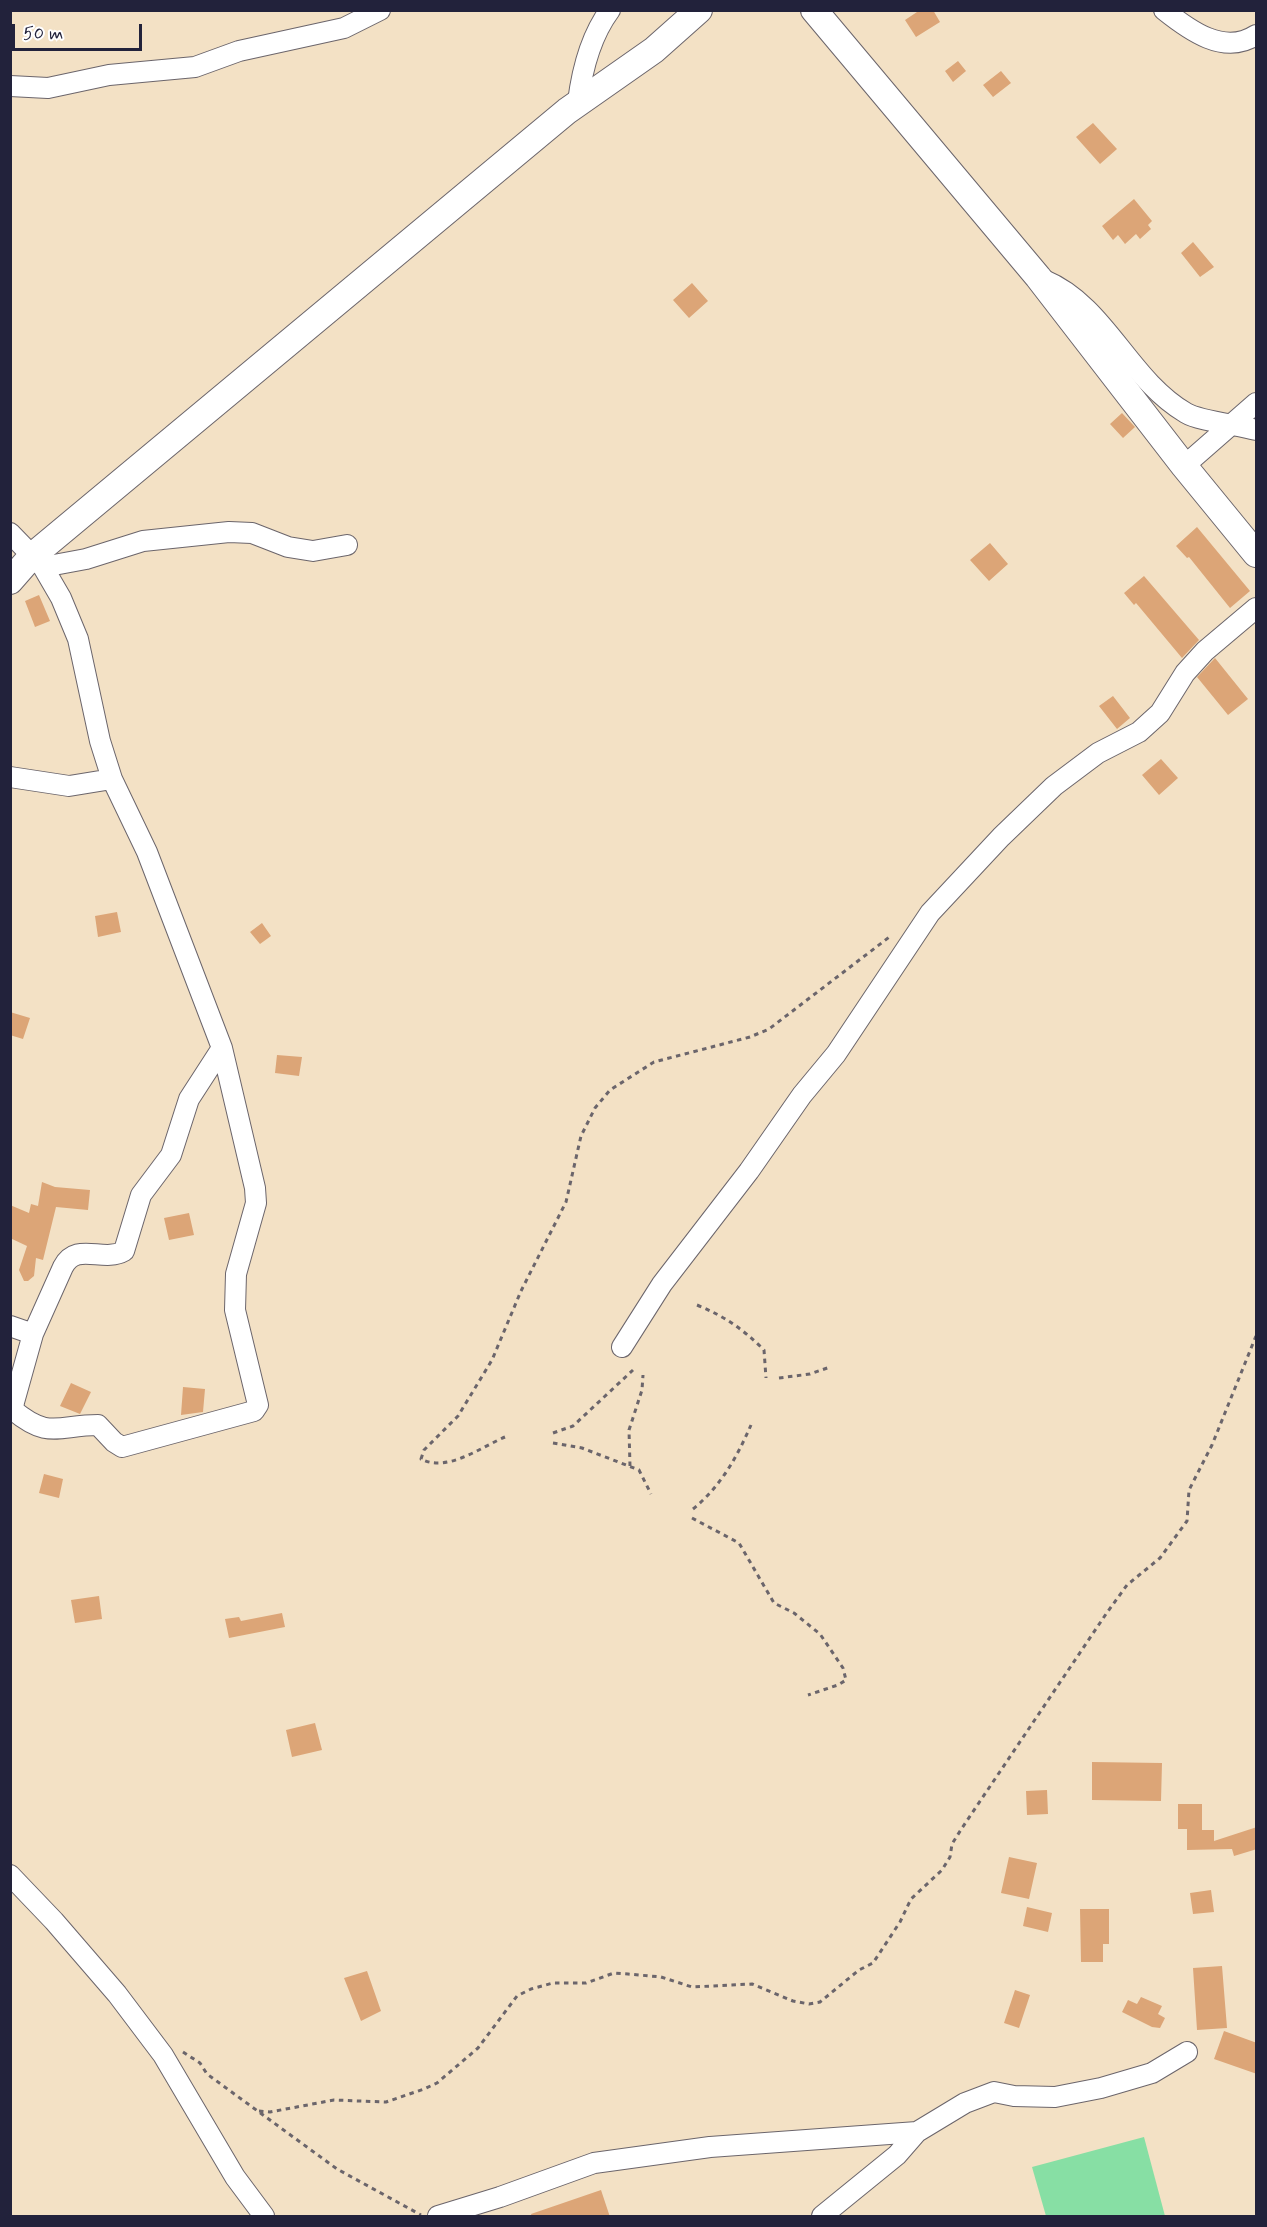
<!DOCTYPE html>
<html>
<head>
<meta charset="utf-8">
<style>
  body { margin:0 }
  #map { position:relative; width:1267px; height:2227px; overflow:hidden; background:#f3e1c5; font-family:Mynerve,sans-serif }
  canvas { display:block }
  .frame { position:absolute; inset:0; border:12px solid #22223b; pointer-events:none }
  .scale { position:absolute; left:12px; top:24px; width:130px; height:27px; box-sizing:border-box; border:3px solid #22223b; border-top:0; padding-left:8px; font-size:18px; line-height:21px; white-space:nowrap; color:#22223b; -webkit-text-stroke:4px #fff; paint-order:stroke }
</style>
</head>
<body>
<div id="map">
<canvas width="1267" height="2227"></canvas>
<div class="frame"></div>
<div class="scale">50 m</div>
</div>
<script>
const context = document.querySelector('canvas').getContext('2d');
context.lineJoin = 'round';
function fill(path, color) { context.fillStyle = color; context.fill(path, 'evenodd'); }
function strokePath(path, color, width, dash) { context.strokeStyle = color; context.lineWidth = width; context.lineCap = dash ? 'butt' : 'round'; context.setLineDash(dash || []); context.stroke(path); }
const green = new Path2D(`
  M1144 2137 1165 2216H1046L1032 2167Z`);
const building = new Path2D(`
  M920 10H933L940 22 916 37 905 20Z
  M958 61 966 71 953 82 945 71Z
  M1001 71 1011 83 993 97 983 85Z
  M1093 123 1117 149 1100 164 1076 137Z
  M1134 199 1152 221 1148 225 1151 229 1140 239 1136 234 1125 244 1118 235 1113 240 1102 226Z
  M1193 242 1214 267 1200 277 1181 253Z
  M692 283 708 301 689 318 673 300Z
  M1122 413 1135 427 1123 438 1110 424Z
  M1197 527 1250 591 1230 608 1189 557 1187 558 1176 546Z
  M990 543 1008 564 989 581 970 560Z
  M1144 576 1199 640 1182 658 1136 603 1134 605 1124 593Z
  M39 595 50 621 35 627 25 601Z
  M1215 658 1248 699 1228 715 1197 677Z
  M1113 696 1130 718 1117 729 1099 706Z
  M1161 759 1178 778 1159 795 1142 775Z
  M117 912 121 932 98 937 95 916Z
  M262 923 271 936 260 944 250 932Z
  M10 1012 30 1018 23 1039 10 1035Z
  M277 1055 302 1057 299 1076 275 1073Z
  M42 1182 55 1187 90 1190 88 1210 56 1207 43 1260 36 1258 34 1276 28 1281H24L19 1270 27 1246 10 1238V1205L29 1213 31 1204 38 1206Z
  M189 1213 194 1235 169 1240 164 1218Z
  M71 1383 91 1392 80 1414 60 1406Z
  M183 1387 205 1389 203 1412 181 1415Z
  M44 1474 63 1479 59 1498 39 1493Z
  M99 1596 102 1619 75 1623 71 1600Z
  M282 1613 285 1627 229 1638 225 1619 239 1617 241 1621Z
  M315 1723 322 1750 292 1757 286 1730Z
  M1092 1762 1162 1763 1161 1801 1092 1800Z
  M1047 1790 1048 1814 1027 1815 1026 1791Z
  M1178 1804H1202V1830H1214V1841L1257 1827V1849L1234 1856 1232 1849 1187 1850V1829H1178Z
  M1009 1857 1037 1863 1029 1899 1001 1893Z
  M1211 1890 1214 1912 1193 1914 1190 1893Z
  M1027 1907 1052 1913 1048 1932 1023 1926Z
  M1080 1909H1109V1944H1103V1962H1081Z
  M1222 1966 1227 2028 1197 2030 1193 1968Z
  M367 1971 381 2011 361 2021 344 1978Z
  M1015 1990 1030 1995 1019 2028 1004 2023Z
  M1141 1997 1162 2006 1158 2014 1165 2018 1160 2028 1152 2027 1122 2012 1128 2000 1137 2004Z
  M1224 2031 1257 2043V2074L1214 2059Z
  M601 2190 610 2217H532L531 2214Z`);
const path = new Path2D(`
  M697 1305C724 1316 743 1329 764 1350L766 1378
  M779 1378 810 1374 830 1367
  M553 1433 573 1426 633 1370
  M505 1437C481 1447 447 1473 421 1459L424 1450 458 1416 492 1360 521 1291 566 1202 581 1136 595 1108 610 1090 654 1062 750 1037 769 1029 892 935
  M553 1443 582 1448 639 1470 651 1494
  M630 1466 629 1430 642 1390 643 1375
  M693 1509C721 1486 737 1457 751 1425
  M692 1518 739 1543 774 1603 794 1613 820 1634 843 1668 846 1680 838 1685 808 1695
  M183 2052 200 2063 207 2074 337 2169 421 2215
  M259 2111 270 2112 334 2100 386 2102 424 2089 437 2083 478 2048 517 1996 531 1989 553 1983H586L614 1973 628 1974 661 1977 692 1987 752 1984 793 2001 809 2004 820 2002 859 1970 873 1963 900 1922 911 1899 942 1870 950 1857 952 1844 962 1828 1106 1614 1127 1585 1160 1558 1187 1521 1189 1490 1212 1445 1256 1336`);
const minor = new Path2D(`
  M1164 10C1189 30 1224 56 1256 35
  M10 86 48 88 109 75 195 67 239 51 344 28 380 10
  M578 102C582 70 590 37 610 10
  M1044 280C1106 306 1128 379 1186 413 1199 421 1239 425 1256 430
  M1184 466 1256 403
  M10 533 43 567 61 598 78 639 100 741 112 779 147 852 222 1048 255 1188 256 1203 236 1274 235 1310 258 1405 254 1411 122 1447 114 1442 98 1425C58 1425 49 1440 13 1410L14 1402 33 1334 63 1267C76 1241 103 1263 124 1251L141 1195 171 1155 189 1099 222 1048
  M43 567 86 559 143 541 229 532 252 533 288 547 313 551 347 545
  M10 777 69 786 112 779
  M10 1326 33 1334
  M622 1347 662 1284 749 1171 802 1095 836 1054 930 913 1001 837 1054 786 1098 753 1139 732 1160 713 1185 673 1205 651 1256 608
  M10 1875 54 1921 117 1994 163 2055 235 2177 264 2216
  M438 2216 500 2197 594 2163 710 2147 917 2132
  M822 2216 897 2155 917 2132 965 2103 994 2092 1014 2096 1055 2097 1101 2088 1152 2073 1187 2052`);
const tertiary = new Path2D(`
  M814 10 1038 277 1184 466 1256 554
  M10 581 31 557 567 111 654 50 699 10`);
fill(green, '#87dfa4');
fill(building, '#dca577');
strokePath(minor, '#6b656b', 22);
strokePath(tertiary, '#6b656b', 28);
strokePath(path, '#6b656b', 3, [4.5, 4.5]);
strokePath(minor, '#fff', 20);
strokePath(tertiary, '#fff', 26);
</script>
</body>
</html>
